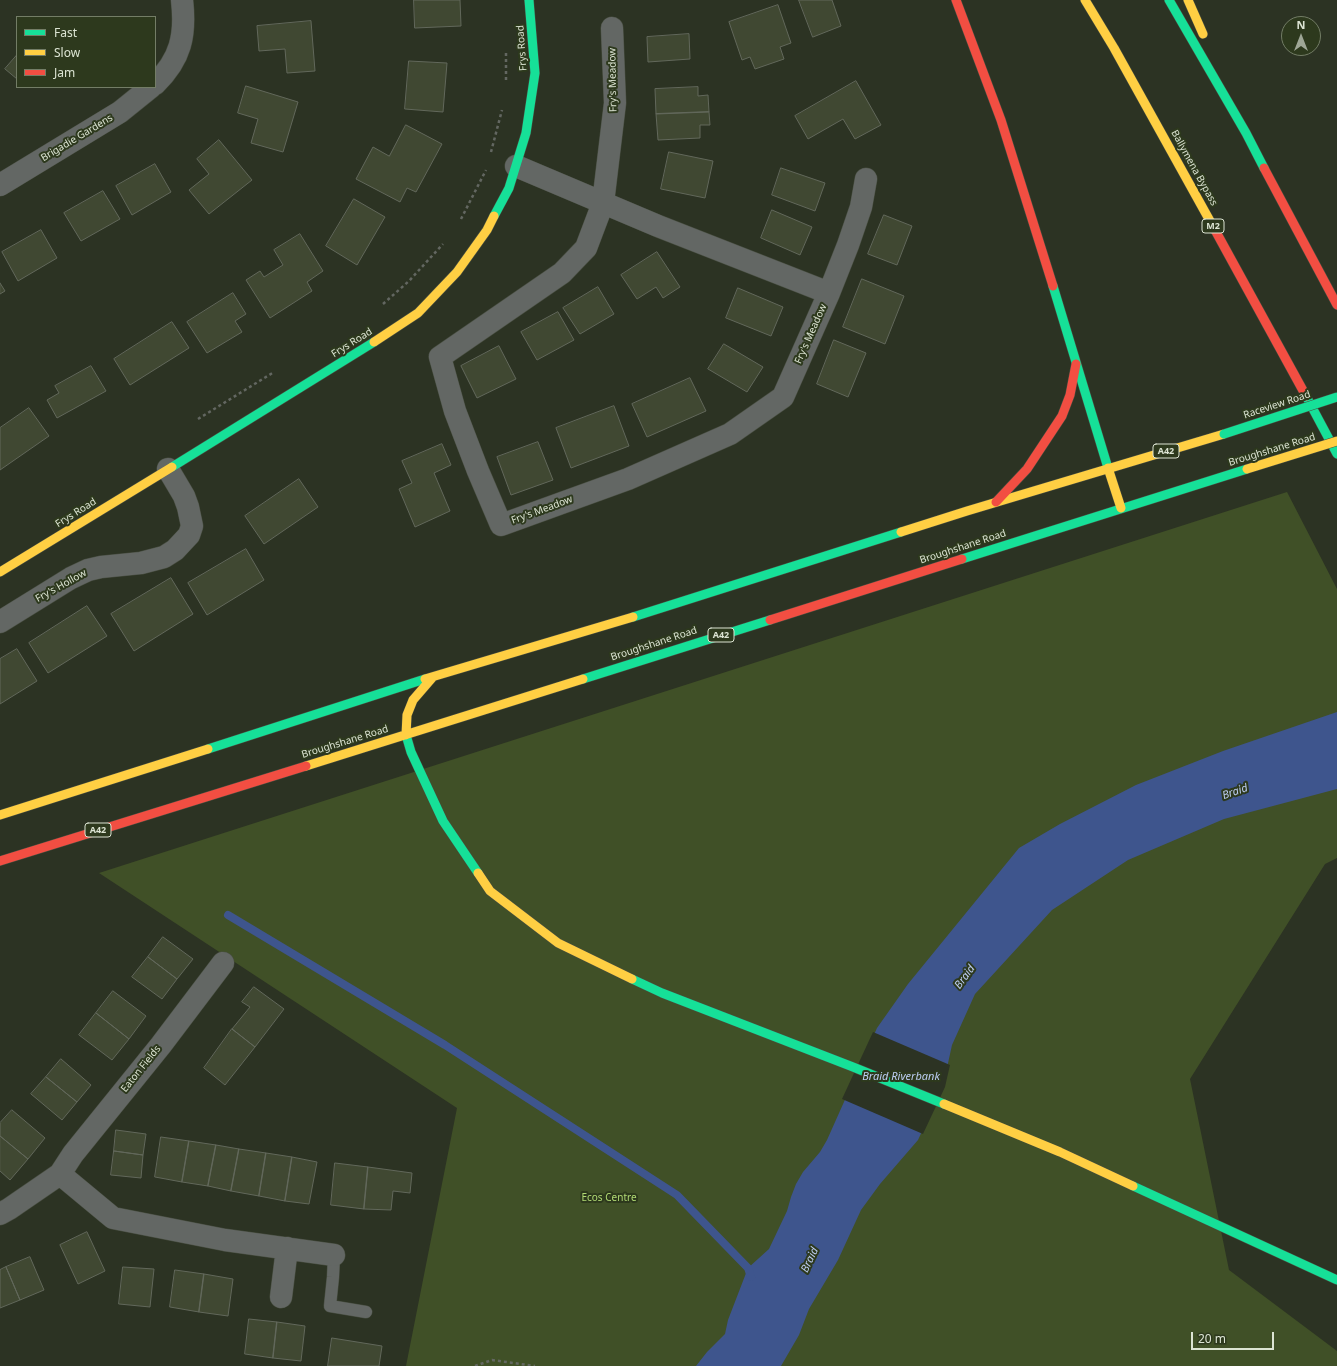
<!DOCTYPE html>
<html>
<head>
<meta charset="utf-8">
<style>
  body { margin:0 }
  #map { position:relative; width:1337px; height:1366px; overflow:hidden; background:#2c3323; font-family:"Noto Sans",sans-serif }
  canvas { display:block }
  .legend { position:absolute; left:16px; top:16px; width:140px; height:72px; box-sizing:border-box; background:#2d391d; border:1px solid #737d66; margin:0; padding:5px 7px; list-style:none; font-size:12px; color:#dce4d3 }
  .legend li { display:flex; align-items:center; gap:8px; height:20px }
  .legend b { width:20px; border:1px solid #737d66 }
  .north { position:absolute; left:1281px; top:16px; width:40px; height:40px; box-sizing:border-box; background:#2d391d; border:1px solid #737d66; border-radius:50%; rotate:0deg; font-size:11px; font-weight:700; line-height:16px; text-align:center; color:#dce4d3 }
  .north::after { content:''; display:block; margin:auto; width:14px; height:18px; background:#9ea695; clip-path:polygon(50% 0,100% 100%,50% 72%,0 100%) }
  .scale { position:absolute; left:1191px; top:1332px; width:83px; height:18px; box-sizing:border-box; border:2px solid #dce4d3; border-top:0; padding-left:5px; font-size:12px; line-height:14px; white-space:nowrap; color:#dce4d3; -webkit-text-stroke:3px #2d391d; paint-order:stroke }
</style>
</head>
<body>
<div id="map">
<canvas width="1337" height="1366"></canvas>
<ul class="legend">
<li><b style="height:5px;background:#16e098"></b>Fast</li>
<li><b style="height:5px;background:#ffcf43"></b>Slow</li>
<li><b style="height:5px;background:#f24e42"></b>Jam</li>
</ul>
<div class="north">N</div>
<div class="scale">20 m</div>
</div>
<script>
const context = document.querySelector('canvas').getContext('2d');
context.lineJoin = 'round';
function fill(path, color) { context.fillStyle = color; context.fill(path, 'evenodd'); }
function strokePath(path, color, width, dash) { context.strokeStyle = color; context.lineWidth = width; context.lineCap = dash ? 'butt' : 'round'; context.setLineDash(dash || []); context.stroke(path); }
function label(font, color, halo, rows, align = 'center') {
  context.font = font + ' "Noto Sans",sans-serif'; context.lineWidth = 4; context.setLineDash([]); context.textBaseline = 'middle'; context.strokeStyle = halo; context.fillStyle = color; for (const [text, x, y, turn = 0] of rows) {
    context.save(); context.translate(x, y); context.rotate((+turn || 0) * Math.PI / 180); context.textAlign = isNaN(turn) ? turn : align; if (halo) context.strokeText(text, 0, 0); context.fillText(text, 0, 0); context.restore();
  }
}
const green = new Path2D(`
  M1287 492 1337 589V858L1325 864 1190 1079 1229 1270 1337 1351V1366H406L457 1108 99 873Z`);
const water = new Path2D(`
  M1337 712V789L1224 819 1128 860 1052 910 975 994 952 1045 943 1086 918 1140 880 1184 861 1210 838 1260 809 1309 799 1335 781 1366H696L707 1352 725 1334 728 1320 748 1268 769 1249 787 1211 791 1197 796 1184 803 1172 820 1152 827 1140 877 1028 908 984 1019 848 1060 824 1136 785 1223 751Z`);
const pier = new Path2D(`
  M873 1032 950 1065 945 1087 923 1134 842 1099Z`);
const stream = new Path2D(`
  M228 915 445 1045 677 1195 748 1268 751 1277`);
const building = new Path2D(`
  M414 0H460L461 26 415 28Z
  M799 0H832L841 26 813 37Z
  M778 5 791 43 780 47 784 59 755 69 750 57 742 60 729 22Z
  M311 21 315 71 287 73 285 49 259 51 257 26Z
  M689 34 690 59 648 62 647 37Z
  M17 55V79L5 69Z
  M409 61 447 63 443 112 405 109Z
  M856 81 881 125 855 139 843 119 808 139 795 116Z
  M246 86 298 102 283 152 251 143 258 119 238 113Z
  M698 87V96L708 95 709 112 656 114 655 89Z
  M709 112 710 125H700V138L658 140 656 114Z
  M406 125 442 144 416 192 407 188 400 202 356 179 373 147 389 156Z
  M219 140 252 180 209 214 189 190 209 174 197 159Z
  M669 152 713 161 705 198 661 189Z
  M155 164 171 192 132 215 116 186Z
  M781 168 825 183 815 211 772 195Z
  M103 191 120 219 81 241 64 213Z
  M354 199 385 217 357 265 326 246Z
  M772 210 812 227 800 255 761 238Z
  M884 215 912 226 897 265 868 254Z
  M41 230 57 258 18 281 2 252Z
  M300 234 323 271 307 282 312 291 270 318 246 280 260 271 264 277 283 265 274 250Z
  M657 252 680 287 663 298 656 287 637 299 621 275Z
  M862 279 904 296 885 344 843 327Z
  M0 283 5 291 0 294Z
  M598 287 614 314 580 334 563 308Z
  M738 288 783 307 771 336 726 318Z
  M233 293 246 314 235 321 242 332 207 353 187 322Z
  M558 312 574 340 537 360 521 332Z
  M172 322 189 348 130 385 114 359Z
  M834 340 866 353 848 397 817 384Z
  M724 344 763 367 747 392 708 369Z
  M499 346 516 379 477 398 461 366Z
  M91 366 106 391 57 418 47 400 59 393 55 386Z
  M690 378 706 411 647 437 632 404Z
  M614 406 629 446 571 468 556 428Z
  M29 408 49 436 0 470V428Z
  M538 442 553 480 511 495 497 457Z
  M442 444 451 465 434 473 450 511 415 527 399 489 412 483 402 461Z
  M299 479 318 507 264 544 245 516Z
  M246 549 264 580 207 615 188 583Z
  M171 578 193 614 134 651 111 614Z
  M87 606 107 636 48 673 29 643Z
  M17 649 37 681 0 704V659Z
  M163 937 193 959 177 979 148 957Z
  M148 957 177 979 162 999 132 977Z
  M254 987 284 1009 255 1047 232 1029 250 1007 242 1002Z
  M113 991 146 1016 129 1039 96 1013Z
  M96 1013 129 1039 112 1060 79 1035Z
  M232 1029 255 1047 225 1085 204 1068Z
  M61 1059 91 1085 77 1102 46 1077Z
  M46 1077 77 1102 62 1120 31 1094Z
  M12 1110 45 1138 28 1159 0 1136V1123Z
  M116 1130 146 1134 143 1155 114 1151Z
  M0 1136 28 1159 10 1180 0 1171Z
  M161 1137 189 1141 182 1182 155 1177Z
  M189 1141 216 1145 208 1186 182 1182Z
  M216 1145 239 1149 231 1191 208 1186Z
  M239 1149 266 1153 259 1196 231 1191Z
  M114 1151 143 1155 141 1178 111 1175Z
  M266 1153 292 1157 285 1201 259 1196Z
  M292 1157 317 1162 309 1204 285 1201Z
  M335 1163 368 1167 364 1209 331 1205Z
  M368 1167 412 1173 410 1193 393 1191 391 1210 364 1209Z
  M87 1232 105 1271 78 1284 60 1245Z
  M30 1257 44 1290 20 1300 6 1267Z
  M6 1267 20 1300 0 1308V1270Z
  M123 1267 154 1269 150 1307 119 1304Z
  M175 1270 204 1274 199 1312 170 1307Z
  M204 1274 233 1279 228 1316 199 1312Z
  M249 1319 277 1322 273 1358 245 1354Z
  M277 1322 305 1326 301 1361 273 1358Z
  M332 1338 382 1346 379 1366H328Z`);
const path = new Path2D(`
  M506 53V82
  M491 152 502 110
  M461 219 486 170
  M383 304 409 281 443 244
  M198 419 274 372
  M475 1366 492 1360 535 1366`);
const lane = new Path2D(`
  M334 1255 333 1277 330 1306 366 1312`);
const street = new Path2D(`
  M612 28 615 103 603 203 586 248 562 273 440 357 455 411 478 471 501 525 628 479 730 434 783 397 829 293
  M155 84C181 59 186 35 182 0
  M516 166 658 226 829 293 848 245 861 207 866 179
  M0 185 120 112 151 87
  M0 622 71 578 88 570 101 567 141 563 164 557 175 550 189 535 192 526 188 507 184 496 168 469
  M60 1174 113 1218 225 1240 334 1255
  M0 1214 9 1209 60 1174 73 1154 161 1045 223 963
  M281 1297 287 1248`);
const fast = new Path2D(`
  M1169 0 1246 133 1264 168
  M494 216 509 188 526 133 535 73 529 0
  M1053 286 1108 468
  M1306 396 1337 454
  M172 467 374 342
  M962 559 1247 469
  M633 617 901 532
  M583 679 770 620
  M406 735 411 752 443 821 478 873
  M208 749 425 679
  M632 979 662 993 853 1067 944 1104
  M1133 1186 1337 1280`);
const slow = new Path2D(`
  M1085 0 1114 48 1215 230
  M1188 0 1203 34
  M374 342 418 313 457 272 487 230 494 216
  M1108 468 1121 508
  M901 532 967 511 1224 434
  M0 572 172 467
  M425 679 633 617
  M406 735 407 715 413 700 432 678
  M306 766 583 679
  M0 815 208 749
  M478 873 490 891 558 943 632 979
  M944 1104 1060 1152 1133 1186`);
const jam = new Path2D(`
  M956 0 1001 120 1053 286
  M1264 168 1337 305
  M1215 230 1306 396
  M996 502 1027 469 1062 416 1070 395 1076 364
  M770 620 962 559
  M0 861 306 766`);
const fastBridge = new Path2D(`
  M1224 434 1337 397`);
const slowBridge = new Path2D(`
  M1247 469 1337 441`);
const shields = [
  [1213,226,22],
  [1166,451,26],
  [721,635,26],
  [98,830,26]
];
const shieldNames = [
  ["M2",1213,226],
  ["A42",1166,451],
  ["A42",721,635],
  ["A42",98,830]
];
const streetNames = [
  ["Frys Road",522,48,-94],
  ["Fry's Meadow",613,80,-91],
  ["Brigadie Gardens",77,138,-31],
  ["Ballymena Bypass",1194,168,61],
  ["Fry's Meadow",811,334,-66],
  ["Frys Road",352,343,-32],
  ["Raceview Road",1277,405,-18],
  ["Broughshane Road",1272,450,-17],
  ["Fry's Meadow",542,510,-20],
  ["Frys Road",76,513,-32],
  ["Broughshane Road",963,547,-18],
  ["Fry's Hollow",61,586,-29],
  ["Broughshane Road",654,644,-18],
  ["Broughshane Road",345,742,-17],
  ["Eaton Fields",141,1069,-51]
];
const parkNames = [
  ["Ecos Centre",609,1198]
];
const waterNames = [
  ["Braid",1235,792,-19],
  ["Braid",965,977,-54],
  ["Braid Riverbank",901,1077],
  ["Braid",810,1260,-65]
];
fill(green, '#405027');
fill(water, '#3e558d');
fill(pier, '#2c3323');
strokePath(stream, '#3e558d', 8);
fill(building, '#404832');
strokePath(building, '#62685b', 1);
strokePath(lane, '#484e41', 13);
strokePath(street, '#484e41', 23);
strokePath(fast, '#484e41', 10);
strokePath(slow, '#484e41', 10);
strokePath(jam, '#484e41', 10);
strokePath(path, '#636761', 2.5, [3, 3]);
strokePath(lane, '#636764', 12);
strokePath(street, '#636764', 22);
strokePath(fast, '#16e098', 9);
strokePath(slow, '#ffcf43', 9);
strokePath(jam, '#f24e42', 9);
strokePath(fastBridge, '#484e41', 10, []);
strokePath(slowBridge, '#484e41', 10, []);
strokePath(fastBridge, '#16e098', 9);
strokePath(slowBridge, '#ffcf43', 9);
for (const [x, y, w] of shields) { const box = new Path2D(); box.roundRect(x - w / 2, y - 7, w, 14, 3); context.fillStyle = '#2d391d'; context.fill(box); strokePath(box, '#dce4d3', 1); }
label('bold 9px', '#dce4d3', null, shieldNames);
label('10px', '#dce4d3', '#2d391d', streetNames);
label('10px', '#b0d973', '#2d391d', parkNames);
label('italic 11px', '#bdcdf3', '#2d391d', waterNames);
</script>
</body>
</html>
